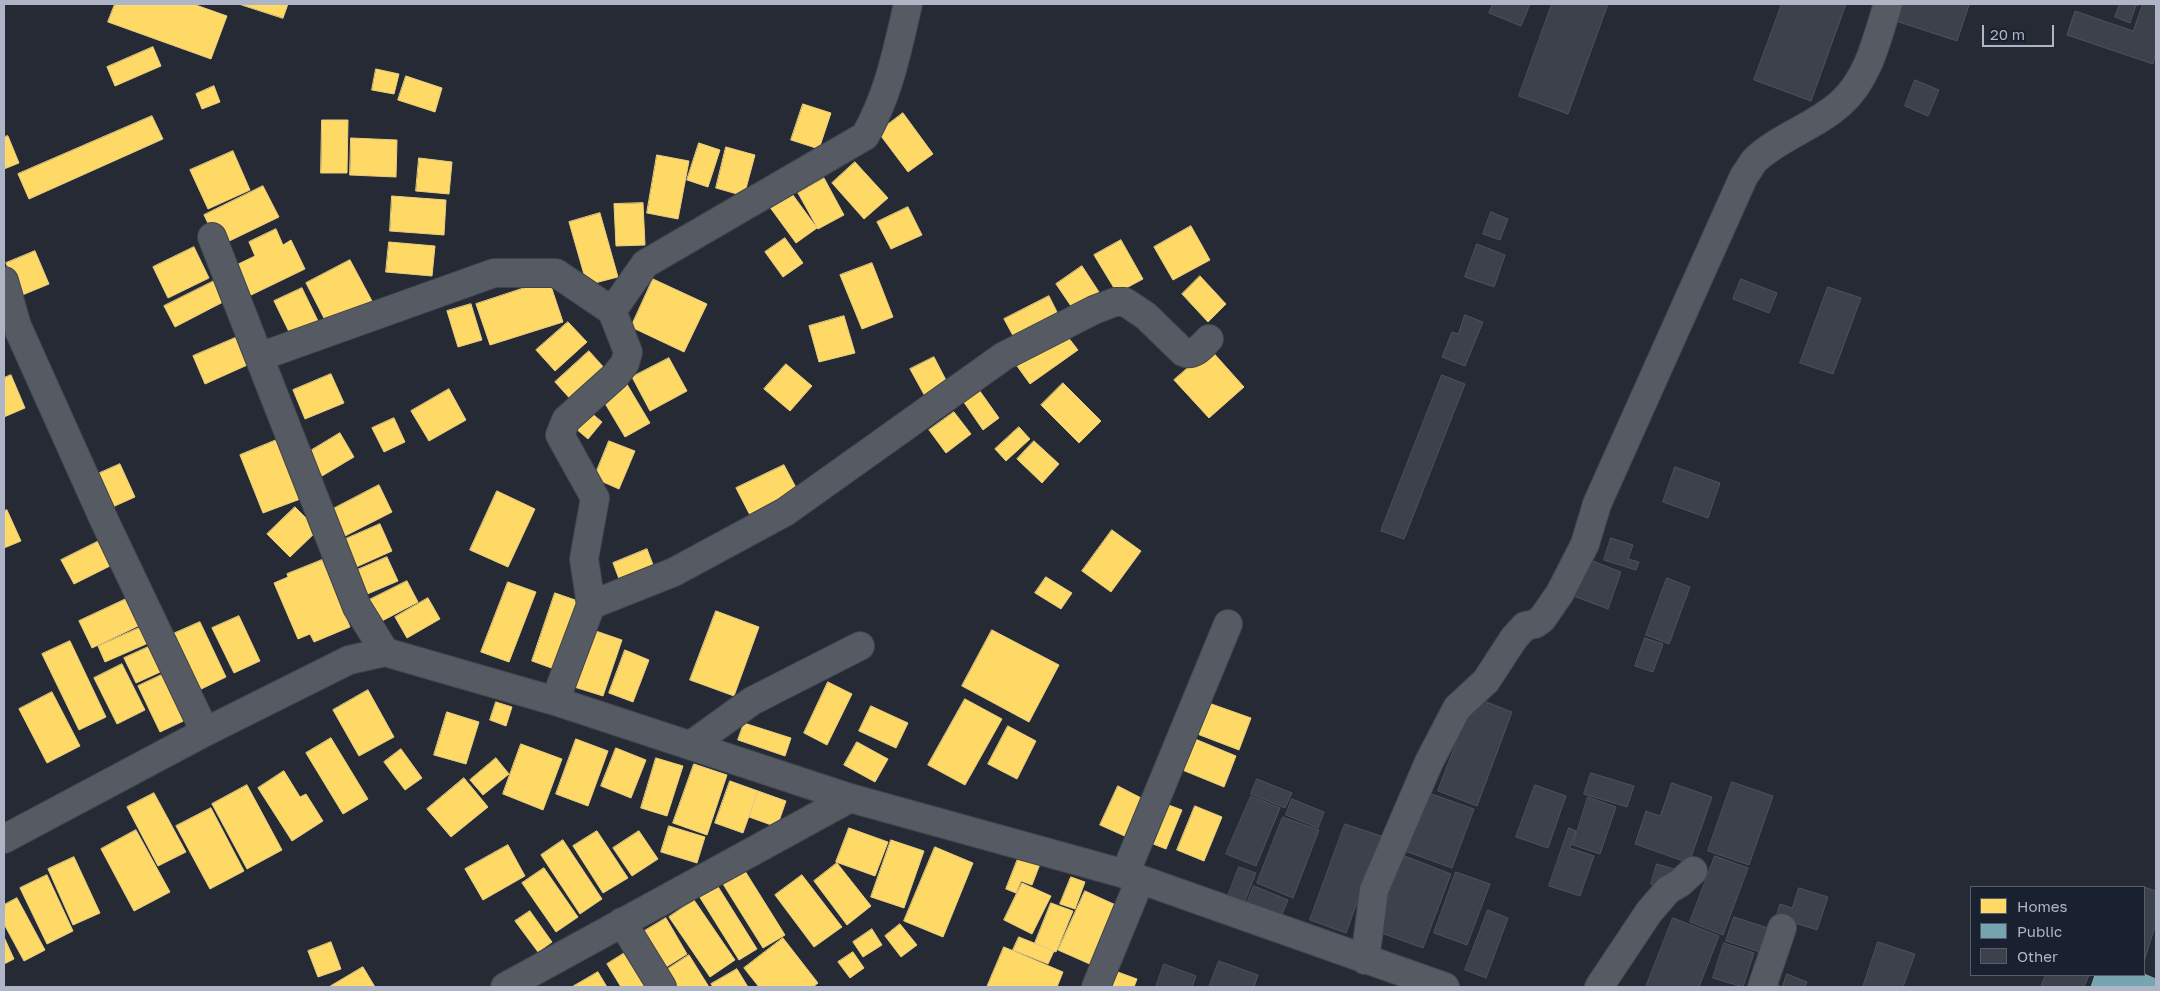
<!DOCTYPE html>
<html>
<head>
<meta charset="utf-8">
<style>
  body { margin:0 }
  #map { position:relative; width:2160px; height:991px; overflow:hidden; background:#252a34; font-family:"Golos Text",sans-serif }
  canvas { display:block }
  .frame { position:absolute; inset:0; border:5px solid #aeb5c7; pointer-events:none }
  .legend { position:absolute; left:1970px; top:886px; width:175px; height:90px; box-sizing:border-box; background:#19202f; border:1px solid #555c6c; margin:0; padding:6px 9px; list-style:none; font-size:15px; color:#aeb5c7 }
  .legend li { display:flex; align-items:center; gap:10px; height:25px }
  .legend b { width:25px; border:1px solid #555c6c }
  .scale { position:absolute; left:1982px; top:25px; width:72px; height:22px; box-sizing:border-box; border:2px solid #aeb5c7; border-top:0; padding-left:6px; font-size:15px; line-height:18px; white-space:nowrap; color:#aeb5c7; -webkit-text-stroke:4px #19202f; paint-order:stroke }
</style>
</head>
<body>
<div id="map">
<canvas width="2160" height="991"></canvas>
<div class="frame"></div>
<ul class="legend">
<li><b style="height:14px;background:#ffd966"></b>Homes</li>
<li><b style="height:14px;background:#76a5af"></b>Public</li>
<li><b style="height:14px;background:#3d414b"></b>Other</li>
</ul>
<div class="scale">20 m</div>
</div>
<script>
const context = document.querySelector('canvas').getContext('2d');
context.lineJoin = 'round';
function fill(path, color) { context.fillStyle = color; context.fill(path, 'evenodd'); }
function strokePath(path, color, width, dash) { context.strokeStyle = color; context.lineWidth = width; context.lineCap = dash ? 'butt' : 'round'; context.setLineDash(dash || []); context.stroke(path); }
const homes = new Path2D(`
  M115 4H193L227 16 211 59 108 22Z
  M239 4H288L283 18Z
  M153 47 161 66 115 86 107 67Z
  M376 69 399 74 394 94 372 90Z
  M406 76 442 88 435 112 398 100Z
  M214 86 220 102 202 109 196 94Z
  M803 104 831 113 819 149 791 140Z
  M903 113 933 154 908 172 878 132Z
  M152 116 163 139 29 199 18 174Z
  M322 120H348L347 173H321Z
  M8 136 19 163 4 169V137Z
  M351 138 397 140 396 177 350 175Z
  M699 143 720 150 708 187 687 180Z
  M726 147 755 155 744 196 716 188Z
  M233 151 250 190 208 209 190 170Z
  M657 155 689 161 678 219 647 213Z
  M419 158 452 162 449 194 416 191Z
  M855 162 888 198 864 219 832 183Z
  M824 178 844 215 818 229 798 193Z
  M263 186 279 217 219 246 204 215Z
  M790 191 817 228 796 243 769 206Z
  M392 196 446 200 444 235 390 231Z
  M643 203 645 245 616 246 614 204Z
  M908 207 922 235 891 249 877 222Z
  M600 213 618 277 587 285 569 222Z
  M1191 226 1210 260 1173 280 1154 247Z
  M276 229 283 245 291 240 305 269 247 297 232 267 255 256 249 242Z
  M785 238 803 263 783 277 765 252Z
  M1121 240 1143 279 1117 293 1094 255Z
  M389 242 435 246 432 276 386 272Z
  M194 247 209 278 168 298 153 267Z
  M35 251 49 284 20 296 6 263Z
  M350 260 372 301 327 324 306 283Z
  M872 263 893 317 862 329 840 275Z
  M1082 266 1099 292 1073 309 1056 284Z
  M1200 276 1226 304 1208 322 1182 294Z
  M653 279 707 304 684 352 631 327Z
  M549 280 563 322 490 345 476 304Z
  M214 281 225 301 175 327 164 306Z
  M302 288 320 325 292 338 274 301Z
  M1049 296 1061 320 1017 343 1004 319Z
  M471 304 482 340 458 347 447 311Z
  M844 316 855 353 819 362 809 326Z
  M568 322 587 342 555 371 536 350Z
  M1064 332 1078 350 1030 384 1017 366Z
  M242 335 254 362 205 384 193 356Z
  M1210 349 1244 387 1209 418 1174 380Z
  M589 351 607 371 573 402 555 382Z
  M934 357 949 386 926 398 910 369Z
  M669 358 687 391 650 411 632 377Z
  M786 364 812 386 790 411 764 389Z
  M331 374 344 403 305 419 293 390Z
  M11 375 25 408 4 417V378Z
  M625 381 650 423 625 437 600 395Z
  M1063 383 1101 421 1079 443 1041 405Z
  M977 387 999 418 983 430 961 398Z
  M449 389 466 420 429 441 411 411Z
  M589 411 602 422 588 439 575 428Z
  M954 412 971 434 946 453 929 430Z
  M394 418 405 442 384 452 372 428Z
  M1019 427 1030 439 1006 461 995 449Z
  M340 433 354 457 322 476 307 453Z
  M279 439 303 498 263 513 240 455Z
  M609 441 635 451 619 489 594 478Z
  M1034 441 1059 464 1042 483 1017 459Z
  M120 464 135 497 108 509 93 476Z
  M784 465 800 495 752 519 736 488Z
  M379 485 392 512 345 536 331 510Z
  M497 491 535 509 508 567 470 550Z
  M295 507 318 530 290 557 267 534Z
  M7 510 21 541 4 548V511Z
  M380 524 392 551 354 568 341 541Z
  M1112 530 1141 551 1111 592 1082 571Z
  M99 541 112 565 74 584 61 560Z
  M647 549 655 570 621 584 613 563Z
  M387 557 398 581 365 595 355 571Z
  M322 560 350 627 314 642 310 634 298 639 274 583 288 577 287 574Z
  M1046 577 1072 593 1061 609 1035 593Z
  M407 581 418 602 380 622 369 600Z
  M508 582 536 592 509 662 481 652Z
  M555 593 581 602 557 670 532 661Z
  M428 598 440 619 407 638 395 617Z
  M126 599 138 626 92 648 79 621Z
  M716 611 759 627 734 696 690 680Z
  M239 616 260 661 234 673 212 628Z
  M200 622 226 677 193 693 166 637Z
  M146 625 153 641 105 662 98 646Z
  M590 629 622 640 603 696 571 686Z
  M992 630 1059 665 1029 722 962 686Z
  M70 641 106 717 79 730 42 654Z
  M157 643 169 668 136 683 124 658Z
  M625 650 649 660 633 702 609 693Z
  M122 664 145 710 117 724 94 678Z
  M170 671 192 717 160 732 138 686Z
  M828 682 852 694 827 745 804 733Z
  M368 690 394 737 359 756 333 710Z
  M52 692 80 746 47 763 19 709Z
  M965 699 1002 719 965 785 928 765Z
  M1203 701 1251 718 1239 750 1192 732Z
  M496 702 512 707 506 726 490 720Z
  M871 706 908 723 896 748 859 731Z
  M447 712 479 722 466 764 434 755Z
  M744 723 791 738 785 756 738 740Z
  M1008 726 1036 741 1017 779 988 764Z
  M1188 736 1236 756 1224 787 1175 767Z
  M331 738 368 799 343 814 306 753Z
  M576 739 608 751 588 806 556 794Z
  M857 742 888 759 875 782 844 765Z
  M521 744 562 759 543 810 503 794Z
  M616 748 646 760 631 798 601 786Z
  M401 749 422 778 405 790 384 762Z
  M496 758 509 774 483 795 470 780Z
  M656 758 683 766 667 816 641 808Z
  M694 764 727 775 707 835 673 823Z
  M284 771 300 797 306 794 323 821 292 841 258 788Z
  M464 778 488 807 451 837 427 809Z
  M730 781 758 791 743 833 715 823Z
  M247 785 282 850 247 869 212 804Z
  M1118 786 1147 801 1129 838 1100 825Z
  M758 791 786 801 777 827 749 817Z
  M154 793 186 852 158 866 127 807Z
  M1158 801 1182 810 1166 849 1143 840Z
  M1195 806 1222 817 1204 861 1177 850Z
  M211 808 244 871 210 889 176 826Z
  M669 826 705 837 697 863 661 852Z
  M849 828 888 842 875 876 836 862Z
  M136 830 170 892 134 911 101 849Z
  M597 831 628 878 603 893 573 846Z
  M639 831 658 859 632 876 613 848Z
  M563 840 602 899 580 914 541 855Z
  M891 840 924 851 904 908 871 897Z
  M508 845 525 876 483 900 465 869Z
  M935 847 973 863 943 937 904 921Z
  M1019 856 1040 864 1032 885 1021 881 1016 893 1006 889Z
  M74 857 100 913 73 925 48 869Z
  M837 863 871 906 847 925 814 881Z
  M544 868 578 917 556 932 522 883Z
  M745 871 785 935 763 948 723 884Z
  M47 875 73 931 47 944 20 888Z
  M802 875 842 927 814 947 775 895Z
  M1071 877 1085 882 1075 909 1060 904Z
  M1022 883 1051 896 1032 934 1004 920Z
  M717 885 757 949 739 960 699 896Z
  M1085 891 1118 906 1092 965 1058 950Z
  M17 898 45 950 24 961 4 924V905Z
  M694 900 735 960 710 977 669 917Z
  M1051 903 1073 911 1056 952 1035 943Z
  M530 911 552 942 538 952 515 921Z
  M666 918 687 954 663 969 641 933Z
  M900 924 917 945 901 957 885 936Z
  M872 929 882 945 863 957 853 942Z
  M4 937 14 959 4 964Z
  M1019 937 1054 951 1048 964 1013 950Z
  M783 938 818 983 813 987H759L744 968Z
  M331 942 341 969 318 977 308 951Z
  M634 947 659 987H621L607 964Z
  M1004 947 1063 972 1057 987H987Z
  M853 952 864 968 850 978 838 962Z
  M689 955 709 987H672L663 972Z
  M363 967 375 987H329Z
  M737 969 748 987H713L711 984Z
  M1115 971 1137 979 1134 987H1110Z
  M598 972 607 987H572Z`);
const public = new Path2D(`
  M2144 974 2156 979V987H2091L2095 975Z`);
const building = new Path2D(`
  M1493 4H1530L1521 26 1489 13Z
  M1552 4H1608L1568 114 1519 96Z
  M1782 4H1846L1811 101 1754 80Z
  M1902 4H1964L1969 5 1957 41 1896 21Z
  M2120 4H2139L2138 6 2136 5 2130 23 2115 17Z
  M2143 4H2156V53L2153 64 2067 35 2075 11 2133 31Z
  M1915 80 1939 90 1928 116 1905 106Z
  M1491 212 1508 219 1500 240 1483 234Z
  M1477 244 1505 255 1494 287 1465 277Z
  M1741 279 1777 293 1769 313 1733 299Z
  M1828 287 1861 298 1833 374 1800 363Z
  M1465 315 1483 322 1465 366 1442 357 1452 332 1458 334Z
  M1442 375 1465 384 1404 539 1381 531Z
  M1675 467 1720 483 1708 518 1663 502Z
  M1611 538 1633 545 1628 559 1639 562 1636 570 1604 560Z
  M1585 558 1621 572 1608 609 1571 595Z
  M1667 578 1690 587 1669 644 1646 635Z
  M1645 638 1663 644 1653 672 1635 666Z
  M1474 697 1512 712 1477 806 1438 791Z
  M1591 773 1634 786 1627 807 1584 794Z
  M1257 779 1292 793 1285 808 1251 794Z
  M1732 782 1773 796 1749 865 1708 851Z
  M1672 783 1712 797 1689 863 1635 844 1646 811 1660 816Z
  M1535 785 1566 796 1548 848 1516 837Z
  M1426 792 1474 809 1452 868 1405 851Z
  M1251 796 1280 808 1256 866 1226 854Z
  M1588 797 1616 807 1600 854 1573 845Z
  M1292 799 1324 812 1318 828 1286 815Z
  M1283 817 1319 830 1293 898 1257 883Z
  M1345 824 1381 836 1346 933 1310 920Z
  M1569 828 1576 831 1570 848 1594 856 1580 896 1549 886Z
  M1397 853 1451 874 1423 948 1376 931 1389 896 1382 893Z
  M1715 856 1748 868 1723 935 1690 922Z
  M1657 864 1674 869 1667 889 1651 884Z
  M1239 867 1256 873 1244 903 1228 896Z
  M1456 872 1490 884 1467 945 1434 933Z
  M1254 886 1288 900 1277 927 1243 913Z
  M2144 887 2156 891V923L2144 962Z
  M1799 888 1828 897 1817 930 1776 917 1780 904 1792 908Z
  M1488 910 1508 918 1486 978 1465 970Z
  M1734 917 1774 930 1766 954 1726 941Z
  M1673 918 1719 936 1699 987H1646Z
  M1878 942 1915 954 1903 987H1863Z
  M1724 943 1754 953 1743 987 1713 978Z
  M1219 961 1258 975 1254 987H1209Z
  M1164 964 1196 976 1192 987H1156Z
  M1787 974 1807 982 1805 987H1772L1773 983 1782 987Z
  M2046 975H2089L2084 987H2041Z`);
const minor = new Path2D(`
  M212 237 357 607 385 652
  M4 281 17 326 105 522 205 732
  M612 311 645 264 865 136C889 94 897 51 908 4
  M259 357 494 273H556L612 311 628 352 625 363 616 375 566 420 560 435 595 498 584 559 591 605 555 701
  M591 605 674 572 785 512 1004 356 1094 310 1115 302H1125L1146 316 1183 352C1194 357 1202 346 1209 339
  M691 745 752 701 860 646
  M4 839 205 732 349 660 385 652 555 701 850 798 1125 874 1445 987
  M1125 874 1228 624
  M622 922 662 987
  M1365 960 1374 890 1429 762 1457 708 1486 681 1514 638 1525 626 1535 624 1542 619 1560 593 1585 544 1597 504 1744 176C1748 171 1751 165 1755 160 1779 137 1816 126 1841 103 1869 78 1877 38 1888 4
  M505 987 850 798
  M1096 987 1140 880
  M1599 987 1649 912 1668 890 1680 883 1693 871
  M1762 987 1782 928`);
fill(homes, '#ffd966');
strokePath(homes, '#e7ce83', 1);
fill(public, '#76a5af');
strokePath(public, '#87aab6', 1);
fill(building, '#3d414b');
strokePath(building, '#4d525c', 1);
strokePath(minor, '#41454d', 30);
strokePath(minor, '#565a62', 28);
</script>
</body>
</html>
